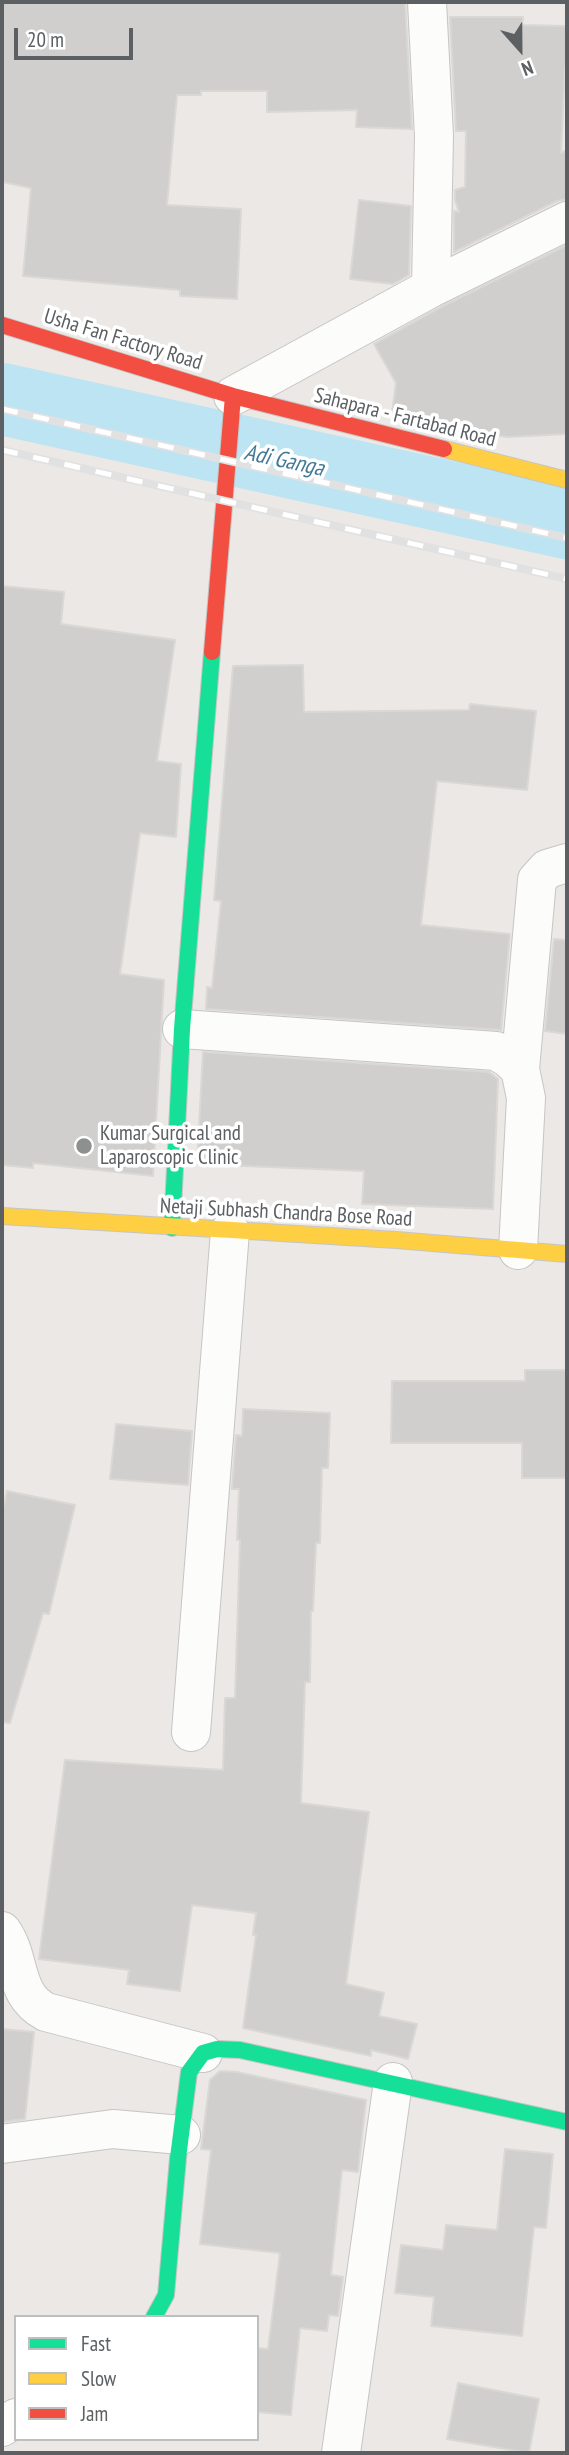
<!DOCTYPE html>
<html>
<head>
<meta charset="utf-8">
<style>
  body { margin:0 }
  #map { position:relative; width:569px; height:2455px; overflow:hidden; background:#ebe8e5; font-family:"PT Sans Narrow",sans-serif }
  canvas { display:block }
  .frame { position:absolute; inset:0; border:4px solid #5c6063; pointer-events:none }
  .legend { position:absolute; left:14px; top:2315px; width:245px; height:126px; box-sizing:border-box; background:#fff; border:2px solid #bebfc1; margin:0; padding:9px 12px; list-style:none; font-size:21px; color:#5c6063 }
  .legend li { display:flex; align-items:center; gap:14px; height:35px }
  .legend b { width:35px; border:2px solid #bebfc1 }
  .north { position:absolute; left:485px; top:14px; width:70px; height:70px; -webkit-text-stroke:5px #fff; paint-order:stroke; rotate:159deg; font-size:19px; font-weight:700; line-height:28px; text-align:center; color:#5c6063 }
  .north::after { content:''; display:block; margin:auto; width:24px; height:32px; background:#5c6063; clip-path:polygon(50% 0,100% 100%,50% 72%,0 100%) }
  .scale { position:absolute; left:14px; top:28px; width:119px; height:32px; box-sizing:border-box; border:4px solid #5c6063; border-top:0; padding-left:9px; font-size:21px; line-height:24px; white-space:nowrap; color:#5c6063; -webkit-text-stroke:5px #fff; paint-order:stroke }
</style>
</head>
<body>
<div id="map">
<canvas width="569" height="2455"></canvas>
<div class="frame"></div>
<ul class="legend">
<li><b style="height:9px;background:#16e098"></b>Fast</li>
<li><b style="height:9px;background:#ffcf43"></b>Slow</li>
<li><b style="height:9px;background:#f24e42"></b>Jam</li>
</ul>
<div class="north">N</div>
<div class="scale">20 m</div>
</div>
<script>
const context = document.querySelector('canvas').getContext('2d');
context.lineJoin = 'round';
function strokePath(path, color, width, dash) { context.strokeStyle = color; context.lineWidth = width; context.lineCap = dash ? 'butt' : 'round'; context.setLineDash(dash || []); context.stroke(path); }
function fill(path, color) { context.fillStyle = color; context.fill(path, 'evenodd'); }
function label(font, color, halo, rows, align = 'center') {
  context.font = font + ' "PT Sans Narrow",sans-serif'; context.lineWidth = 7; context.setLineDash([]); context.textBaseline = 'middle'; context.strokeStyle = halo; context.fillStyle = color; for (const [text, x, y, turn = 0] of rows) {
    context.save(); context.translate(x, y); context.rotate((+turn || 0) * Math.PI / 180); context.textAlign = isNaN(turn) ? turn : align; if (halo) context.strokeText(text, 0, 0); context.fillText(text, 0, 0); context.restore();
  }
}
const river = new Path2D(`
  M2 399 567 523`);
const building = new Path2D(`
  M2 2H405L412 129 356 127 357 110 267 112V91H201V95H177L167 205 241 209 237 299 180 296V290L23 276 31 188 2 182Z
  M450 17H523L522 25 567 26V69L565 68 561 153 567 150V199L557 201 454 252V211L459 212 455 200V190L465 187 466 131H456Z
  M359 200 411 206 409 275 393 284 350 279Z
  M567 245V434L508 437 463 431 392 413 396 383 374 344 441 307Z
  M2 586 64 592 61 624 175 640 157 761 181 764 176 837 140 833 120 974 164 980 153 1176 33 1163V1168L2 1165Z
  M303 665 304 712 469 710 470 704 536 711 527 790 437 781 421 925 510 934 501 1030 206 1009 207 987 212 988 221 901 214 900 233 666Z
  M554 939 567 940V1034L545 1031Z
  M203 1052 489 1072 498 1079 493 1209 362 1204 364 1171 197 1164Z
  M525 1370H567V1478H522V1443H391L392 1381H525Z
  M243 1409 330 1413 328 1468H322L320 1543H316L313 1611H311L310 1682H305L301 1803 369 1812 346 1984 384 1993 379 2016 417 2024 408 2059 371 2050V2056L243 2028 256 1935H253L256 1913 192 1905 180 1991 127 1984 129 1970 39 1959 65 1760 223 1770 225 1698H235L240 1540H237L239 1489H232L236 1435 242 1436Z
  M116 1424 192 1431 188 1485 110 1479Z
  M7 1491 75 1505 49 1614 43 1613 10 1723 2 1722V1515Z
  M2 2029 34 2032 25 2119 2 2122Z
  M220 2071 237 2072 366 2100 358 2172 342 2170 331 2275 343 2277 338 2316 329 2315 327 2331 300 2328 291 2415 257 2412V2348L268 2349 280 2253 200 2244 211 2150 201 2149 210 2080Z
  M505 2149 553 2154 546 2228 534 2227 522 2336 431 2326 434 2297 395 2293 401 2245 443 2250 446 2225 497 2230Z
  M458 2383 539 2399 529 2453 447 2439Z`);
const street = new Path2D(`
  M427 2 434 136 431 288
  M233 396 431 288 567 221
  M182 1029 496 1051 508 1058 520 1069 526 1098 518 1250
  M520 1069 537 880 547 869 567 863
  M191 1732 230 1231
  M2 1931C22 1959 12 1994 46 2012L203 2053
  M2 2144 113 2129 181 2135
  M2 2427 16 2418
  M341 2453 393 2082`);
const fast = new Path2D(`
  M172 1228 182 1029 212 652
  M154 2317 166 2295 178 2158 189 2072 203 2053 217 2049 240 2050 567 2122`);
const slow = new Path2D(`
  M444 449 567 480
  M2 1216 396 1240 567 1254`);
const jam = new Path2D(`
  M2 325 233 396 444 449
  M212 652 233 396`);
const rail = new Path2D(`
  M2 409 567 538
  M2 450 567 579`);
const markers = [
  [84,1146,9,"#8e9090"]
];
const streetNames = [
  ["Usha Fan Factory Road",123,340,17],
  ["Sahapara - Fartabad Road",405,418,14],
  ["Netaji Subhash Chandra Bose Road",286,1213,3]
];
const poiNames = [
  ["Kumar Surgical and",100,1134],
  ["Laparoscopic Clinic",100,1158]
];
const waterNames = [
  ["Adi Ganga",284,461,12]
];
strokePath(river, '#bde4f2', 72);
fill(building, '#d1cfce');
strokePath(building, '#dad8d4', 2);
strokePath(street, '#c5c5c5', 40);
strokePath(fast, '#c5c5c5', 18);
strokePath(slow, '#c5c5c5', 18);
strokePath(jam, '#c5c5c5', 18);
strokePath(street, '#fcfcfb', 38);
strokePath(fast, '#16e098', 16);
strokePath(slow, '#ffcf43', 16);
strokePath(jam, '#f24e42', 16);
strokePath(rail, '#e1e1e1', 8);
strokePath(rail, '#fff', 5, [16]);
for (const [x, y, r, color] of markers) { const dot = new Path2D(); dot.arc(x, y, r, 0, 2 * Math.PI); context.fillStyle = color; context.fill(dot); strokePath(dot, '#fff', 2.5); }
label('21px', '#5c6063', '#fff', streetNames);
label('21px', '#5c6063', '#fff', poiNames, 'left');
label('italic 23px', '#427997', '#fff', waterNames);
</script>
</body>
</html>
